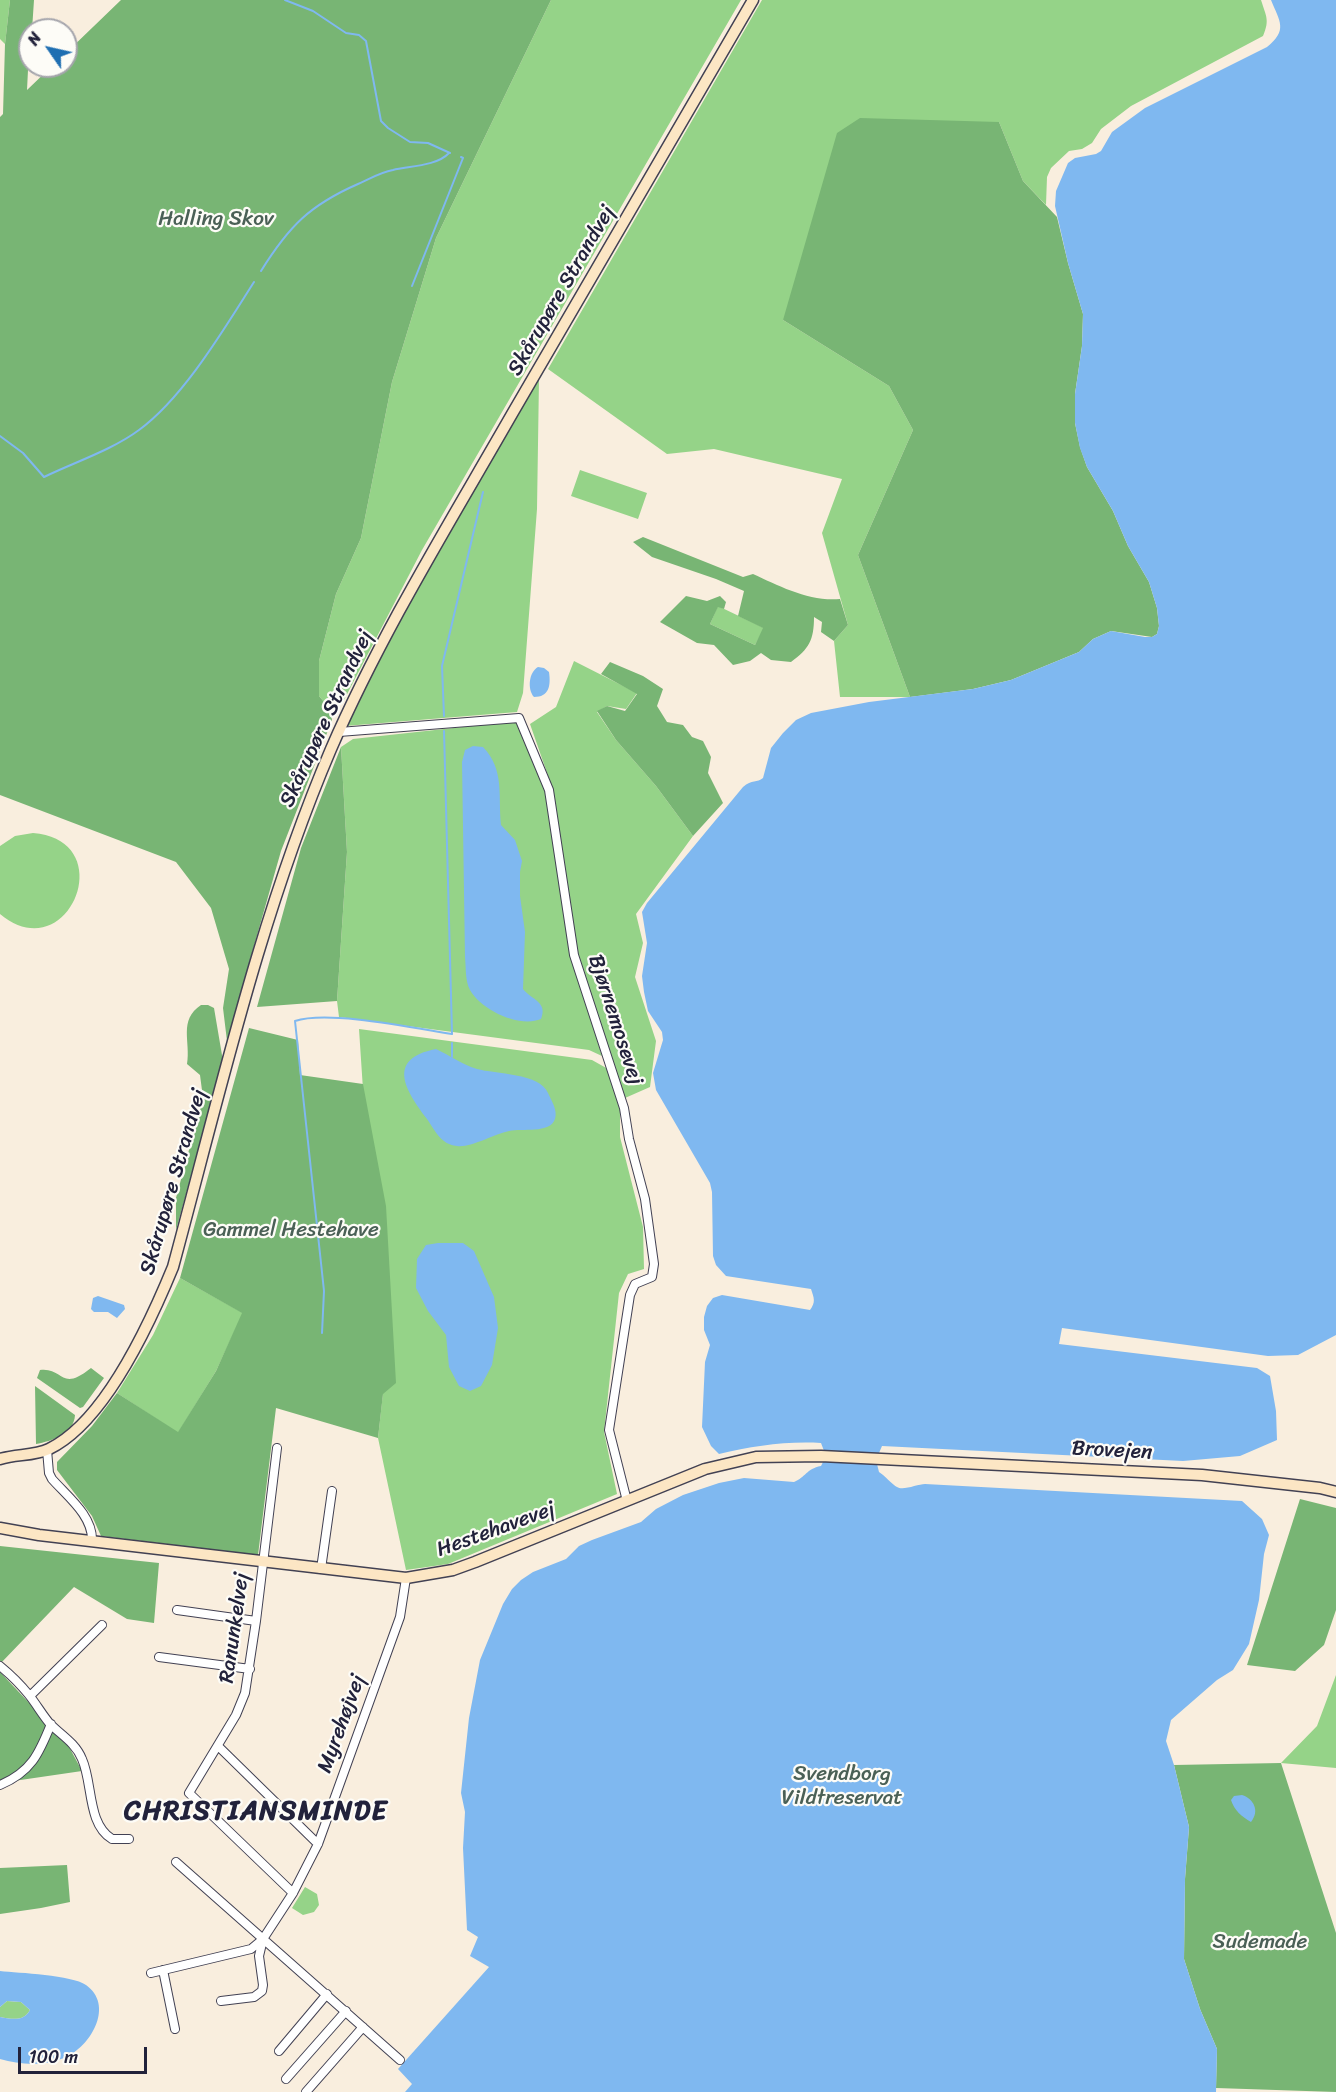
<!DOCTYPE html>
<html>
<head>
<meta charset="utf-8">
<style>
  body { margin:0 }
  #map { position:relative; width:1336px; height:2092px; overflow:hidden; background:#f9eede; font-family:Sriracha,sans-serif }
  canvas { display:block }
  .north { position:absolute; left:18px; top:18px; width:60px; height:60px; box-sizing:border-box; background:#fdfcf7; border:2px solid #a5a5ac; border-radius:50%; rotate:304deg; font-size:16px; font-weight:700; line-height:24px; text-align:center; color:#22223b }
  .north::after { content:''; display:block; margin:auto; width:21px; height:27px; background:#1f6fb2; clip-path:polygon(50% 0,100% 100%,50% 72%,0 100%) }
  .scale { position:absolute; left:18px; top:2047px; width:129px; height:27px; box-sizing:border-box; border:3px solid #22223b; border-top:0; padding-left:8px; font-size:18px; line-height:21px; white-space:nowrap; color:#22223b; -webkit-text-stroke:4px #fdfcf7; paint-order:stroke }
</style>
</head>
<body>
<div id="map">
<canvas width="1336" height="2092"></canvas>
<div class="north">N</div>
<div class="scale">100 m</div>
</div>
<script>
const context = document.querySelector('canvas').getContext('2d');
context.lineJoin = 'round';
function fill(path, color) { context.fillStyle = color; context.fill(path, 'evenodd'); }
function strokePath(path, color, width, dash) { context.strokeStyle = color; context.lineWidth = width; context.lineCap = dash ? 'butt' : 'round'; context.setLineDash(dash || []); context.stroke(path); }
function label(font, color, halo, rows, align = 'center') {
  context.font = font + ' Sriracha,sans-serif'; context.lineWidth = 4.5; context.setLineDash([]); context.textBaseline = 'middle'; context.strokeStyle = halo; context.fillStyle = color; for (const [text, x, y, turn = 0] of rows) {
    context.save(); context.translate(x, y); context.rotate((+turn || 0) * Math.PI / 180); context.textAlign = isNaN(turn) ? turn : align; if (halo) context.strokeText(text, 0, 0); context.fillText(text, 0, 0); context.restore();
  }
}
const green = new Path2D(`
  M0 0H10L5 44 0 39Z
  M551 0H741L422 550 344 700 330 709 319 696V661L336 594 361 538 392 382 436 238Z
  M762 0H1261C1266 16 1270 20 1263 36L1131 106 1101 129 1092 143 1082 149 1069 151 1051 168 1047 177 1046 205 1023 181 999 122 783 320 889 386 913 430 858 555 910 697H840L834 641 848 625 822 533 842 479 714 449 667 454 548 369Z
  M539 379 537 509 523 693 517 712 345 726C403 607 472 494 539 379Z
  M580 470 647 493 638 519 571 496Z
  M718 606 764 628 755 645 710 624Z
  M574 661 637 693 626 709 607 706 597 712 616 740 656 786 693 836 636 914 643 943 635 977 656 1041 650 1087 625 1098 578 954 553 790 530 724 556 707Z
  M517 721 546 791 571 955 602 1056 589 1050 339 1017 337 1001 347 852 341 747 353 739Z
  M33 833C122 840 68 971 0 914V846L15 836Z
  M359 1029 592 1060 608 1069 620 1110V1137L643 1227 644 1269 628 1274 619 1293 604 1432 617 1494 448 1564 406 1570 378 1438 383 1393Z
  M180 1278 243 1313 216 1371 178 1433 117 1393 153 1335Z
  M1336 1675V1768L1281 1763 1317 1726Z
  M305 1887 317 1894 319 1905 314 1912 303 1915 292 1908Z
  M7 2001 21 2002 30 2010C24 2022 11 2019 0 2017V2007Z`);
const forest = new Path2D(`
  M10 0H34L32 30H30L27 90 52 66H66V53L121 0H551L436 238 392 382 361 538 336 594 319 661V696L330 709 332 720 281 851 227 1041 223 1008 229 969 211 908 176 862 0 795V117L3 114 5 44Z
  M860 118 999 122 1023 181 1057 217 1068 263 1083 314 1082 346 1075 394V423L1080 447 1087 467 1113 511 1128 546 1149 582 1157 608 1159 626 1157 634 1152 637 1111 631 1093 639 1079 652 1011 680 973 689 910 697 858 555 913 430 889 386 783 320 837 133Z
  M643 537 743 577 753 574C779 586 810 602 840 599L848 625 834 641 821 632 822 622 814 617C814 640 809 649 791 662L771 660 761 653 750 661 733 665 714 645 697 643 660 622 686 596 707 601 720 596 726 602 724 609 718 607 710 624 755 645 763 628 738 616 744 591 716 579 652 557 633 542Z
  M610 662 643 676 663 689 657 706 667 722 683 725 692 737 703 741 711 757 708 773 723 803 693 836 656 786 616 740 597 711 607 706 625 711 637 694 601 674Z
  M341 747 347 852 337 1001 257 1007 301 848Z
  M201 1005H208L214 1008 223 1061 176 1230V1198L203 1098 200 1075 187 1064C191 1042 178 1020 201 1005Z
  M249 1028 298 1040 300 1075 363 1084 386 1206 396 1383 383 1394 378 1438 276 1408 258 1555 101 1536 92 1516 57 1470V1462L92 1426 117 1393 178 1432 216 1371 242 1313 180 1278Z
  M91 1368 104 1378 83 1407 80 1408 37 1378 40 1370C64 1367 60 1393 91 1368Z
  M35 1386 75 1415C74 1434 52 1441 36 1444Z
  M1300 1499 1336 1508V1610L1324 1645 1295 1671 1247 1665Z
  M0 1546 159 1563 154 1623 127 1619 74 1587 0 1664Z
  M0 1672 67 1743 82 1771 0 1783Z
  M1281 1763 1336 1933V2092L1216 2088 1217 2049 1200 2009 1184 1959 1185 1879 1189 1827 1174 1765Z
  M67 1865 70 1902 41 1908 0 1914V1868Z`);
const water = new Path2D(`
  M1271 0H1336V1335L1298 1355 1268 1356 1062 1328 1059 1344 1257 1368 1270 1376 1276 1411 1277 1440 1240 1456 1183 1461 882 1446 876 1460 879 1472C884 1475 893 1485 897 1487 903 1491 918 1484 925 1484L1242 1501 1262 1519 1269 1535 1264 1554 1259 1600 1249 1644 1233 1670 1217 1680 1171 1720 1166 1741 1174 1765 1189 1827 1185 1879 1184 1959 1200 2009 1217 2049 1216 2092H405L412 2084 398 2069 489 1967 470 1956 478 1937 467 1930 463 1848 465 1812 461 1793 469 1718 480 1660 503 1604 512 1589 521 1580 533 1572 566 1559 579 1546 592 1540 641 1522 656 1509 683 1495 719 1483 744 1478 794 1482C806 1477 806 1469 821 1466L826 1456 821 1443C786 1441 753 1446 719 1454L711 1446 702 1427 705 1362 710 1345 704 1330V1317L707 1306 713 1298 722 1295 810 1310C816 1302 814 1298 811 1289L726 1276 716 1265 713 1256 712 1192 710 1183 656 1090 653 1073 663 1040 662 1032 648 1011 644 992 642 976 647 943 642 912 647 903 743 787C752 779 757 783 763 778L771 748 783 733 796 720 811 713 869 702 973 689 1011 680 1079 652 1093 639 1111 631 1145 637H1152L1157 634 1159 626 1157 608 1149 582 1128 546 1113 511 1087 467 1080 448 1075 423V394L1082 346 1083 314 1068 263 1055 206 1056 191 1068 163 1075 158 1096 154 1101 151 1112 132 1145 108 1267 47C1288 30 1280 22 1271 0Z
  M538 667 544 668 549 672C551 686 549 697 534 697 527 689 529 672 538 667Z
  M473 746 483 747C505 770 498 796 501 825L515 840 522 861 520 872V896L525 932 523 989C532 1000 548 1002 541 1019 519 1028 481 1010 470 990 465 981 466 967 465 957L462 762 465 750Z
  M436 1049C449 1055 463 1065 477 1069 495 1074 540 1073 548 1093 551 1100 558 1110 555 1119 550 1134 522 1128 509 1131 494 1134 471 1148 457 1146 453 1146 446 1143 444 1141 437 1136 432 1126 427 1119 406 1091 385 1059 436 1049Z
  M438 1243H463L474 1251 494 1297 498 1328 492 1365 481 1386 470 1391 459 1386 449 1367 446 1335 428 1311 416 1288 417 1259 426 1245Z
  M98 1296 124 1305 125 1309 117 1318 108 1312H94L91 1309 93 1298Z
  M1242 1795C1254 1799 1260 1811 1251 1822 1242 1817 1234 1810 1231 1800L1234 1796Z
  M0 1971C19 1973 72 1975 86 1985 114 2005 92 2044 68 2056 47 2067 21 2065 0 2059V2017C11 2019 24 2022 30 2010L21 2002 7 2001 0 2007Z`);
const stream = new Path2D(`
  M285 0 313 11 346 33 359 35 366 41 381 121 388 128 410 142 428 143 450 153
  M261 271C289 226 310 205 358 184 369 179 381 172 393 170 410 166 437 166 449 153
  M412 286 463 158 461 157
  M0 436 23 453 44 477C75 462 112 450 139 430 184 397 224 329 254 282
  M444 716 442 666 483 492
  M452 1043V1057
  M322 1333 324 1291 295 1021C328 1010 414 1028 452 1034L444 731`);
const street = new Path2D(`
  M339 732 519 718 549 790 574 955 624 1108 629 1139 645 1199 654 1264 652 1277 635 1284 630 1295 609 1430 627 1501
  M277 1448 256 1621 245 1693 236 1715 189 1793 293 1893
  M47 1450 49 1473 52 1479C68 1497 93 1516 92 1541
  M321 1569 332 1491
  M177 1610 256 1621
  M159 1657 250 1669
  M0 1666C11 1675 21 1685 29 1695 37 1705 43 1716 51 1725 63 1736 76 1744 82 1759 93 1783 87 1824 112 1839H129
  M30 1696 102 1625
  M218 1746 318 1844
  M0 1785C31 1772 39 1754 51 1724
  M176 1862 400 2060
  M163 1970 175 2029
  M151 1973 251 1949 263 1939
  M221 2001 254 1997 262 1991 263 1985 259 1956 263 1939 293 1893 318 1844 400 1617 406 1578
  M279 2051 327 1994
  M286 2079 346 2011
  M306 2092 363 2027`);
const secondary = new Path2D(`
  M0 1459C16 1454 34 1456 49 1449 105 1422 150 1323 173 1267 220 1093 260 915 331 749 382 632 449 524 512 414 593 276 673 138 753 0
  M0 1528 39 1535 406 1578 453 1570 475 1562 705 1469 756 1457 821 1456 1202 1475 1320 1488 1336 1492`);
const parkNames = [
  ["Halling Skov",216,220],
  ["Gammel Hestehave",291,1231],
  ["Svendborg",842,1775],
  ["Vildtreservat",842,1799],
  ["Sudemade",1260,1943]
];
const streetNames = [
  ["Skårupøre Strandvej",562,291,-60],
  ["Skårupøre Strandvej",327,719,-65],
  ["Bjørnemosevej",615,1020,72],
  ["Skårupøre Strandvej",174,1182,-74],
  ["Brovejen",1112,1451,3],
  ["Hestehavevej",496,1530,-20],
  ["Ranunkelvej",235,1628,-82],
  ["Myrehøjvej",342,1724,-70]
];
const districtNames = [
  ["CHRISTIANSMINDE",256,1812]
];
fill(green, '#95d388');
fill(forest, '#78b574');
fill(water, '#7fb8f0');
strokePath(stream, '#7fb8f0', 2);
strokePath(street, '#424153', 10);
strokePath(secondary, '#424153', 13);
strokePath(street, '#fff', 8);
strokePath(secondary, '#fce6c4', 10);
label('21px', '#4a6056', '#fdfcf7', parkNames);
label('21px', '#22223b', '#fdfcf7', streetNames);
context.letterSpacing = '1.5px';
label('bold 27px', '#22223b', '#fdfcf7', districtNames);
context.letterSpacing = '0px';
</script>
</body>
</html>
